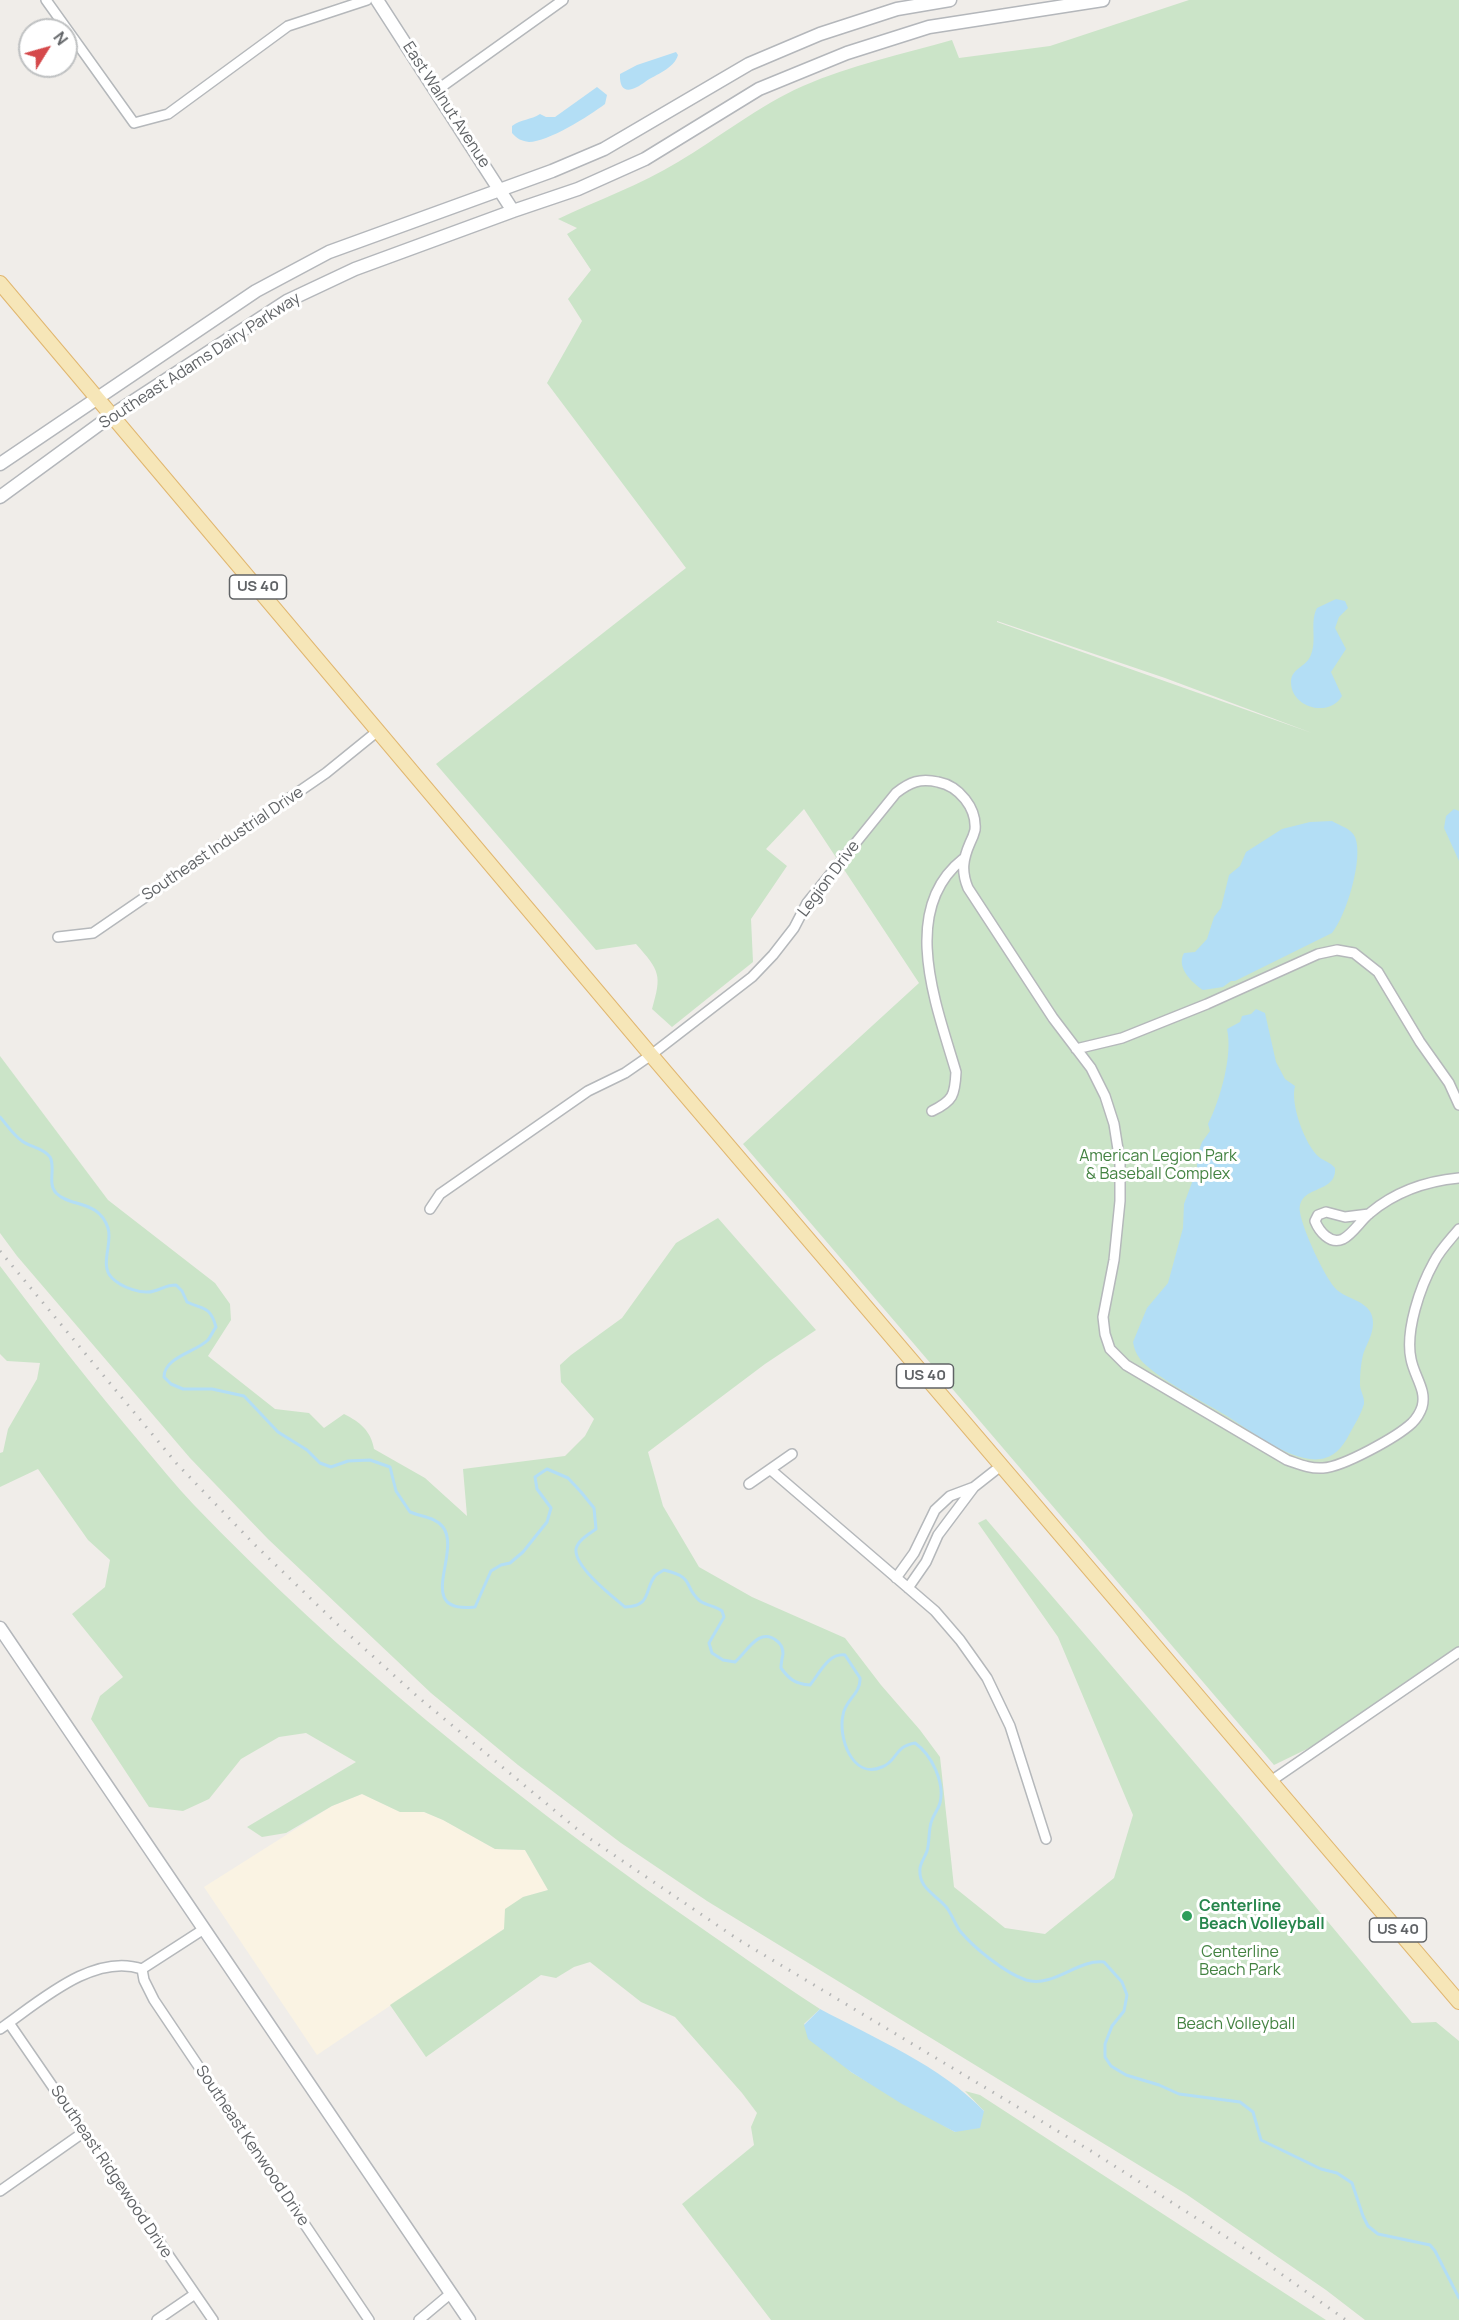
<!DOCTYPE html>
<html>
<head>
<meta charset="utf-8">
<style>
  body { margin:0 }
  #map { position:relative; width:1459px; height:2320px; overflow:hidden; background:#f0ede9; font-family:Manrope,sans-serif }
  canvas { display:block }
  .north { position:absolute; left:18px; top:18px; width:60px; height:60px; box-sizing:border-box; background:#fff; border:2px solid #bfc1c2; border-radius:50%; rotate:53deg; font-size:16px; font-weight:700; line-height:24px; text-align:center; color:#606366 }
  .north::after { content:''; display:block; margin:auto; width:21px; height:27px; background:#d5494b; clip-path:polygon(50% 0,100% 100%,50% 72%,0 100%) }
</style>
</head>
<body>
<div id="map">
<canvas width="1459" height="2320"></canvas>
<div class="north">N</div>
</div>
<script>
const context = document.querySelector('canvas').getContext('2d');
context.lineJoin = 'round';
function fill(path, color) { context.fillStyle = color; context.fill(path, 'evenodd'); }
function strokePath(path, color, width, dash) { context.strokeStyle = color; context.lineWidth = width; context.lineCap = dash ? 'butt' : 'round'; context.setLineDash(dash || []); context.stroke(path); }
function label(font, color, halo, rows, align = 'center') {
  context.font = font + ' Manrope,sans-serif'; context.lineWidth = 6; context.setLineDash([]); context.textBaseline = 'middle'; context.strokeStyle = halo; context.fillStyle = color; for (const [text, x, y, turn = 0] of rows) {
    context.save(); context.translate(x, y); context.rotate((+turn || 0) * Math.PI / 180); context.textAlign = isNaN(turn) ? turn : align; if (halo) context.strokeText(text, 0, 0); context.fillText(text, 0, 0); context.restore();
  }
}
const commercial = new Path2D(`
  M362 1794 400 1812H424L443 1820 495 1849 525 1850 548 1890 523 1897 504 1929 317 2055 204 1887 332 1806Z`);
const green = new Path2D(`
  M1189 0H1459V1652L1342 1732 1274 1765 743 1144 919 983 804 809 766 849 787 866 751 919 753 962 672 1027 652 1009C662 975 660 971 636 944L596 950 436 764 686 568 547 383 582 321 568 299 591 270 567 234 577 228 558 219C598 200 640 185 678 162 720 137 758 106 803 86 851 65 902 54 952 40L959 58 1050 46ZM997 621 1165 678 1312 733 997 622Z
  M0 1056 108 1200 215 1283 230 1304 231 1320 208 1356 275 1409 309 1413 324 1428 344 1414C360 1422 371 1431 374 1449L425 1478 467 1516 463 1469 565 1456 585 1436 594 1419 561 1382 560 1365 571 1355 622 1318 676 1243 718 1218 816 1330 765 1364 648 1452 663 1506 699 1567 752 1597 845 1638 881 1685 920 1730 940 1757 954 1887 1005 1928 1045 1934 1114 1878 1133 1815 1058 1637 978 1523 986 1519 1241 1817 1412 2023 1436 2022 1459 2041V2320H1365L1326 2290 1186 2194 707 1901 621 1843 518 1765 431 1693 268 1539 190 1458 17 1256 0 1233Z
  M0 1266C46 1327 93 1387 143 1446 159 1465 176 1486 194 1505 340 1657 505 1790 677 1911 725 1944 772 1978 820 2009L804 2024 851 2072 955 2132 984 2111 965 2091 980 2095 1326 2320H771L682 2204 754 2145 751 2127 757 2113 742 2093 675 2017 641 2002 590 1962 574 1967 556 1978 541 1975 426 2057 390 2005 504 1929 505 1909 523 1897 548 1890 525 1850 495 1849 443 1820 424 1812H400L362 1794 332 1806 286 1833 262 1837 247 1827 356 1762 306 1733 279 1737 241 1759 209 1799 183 1811 149 1807 91 1719 100 1696 123 1677 72 1614 105 1587 110 1560 88 1540 38 1469 0 1487V1453L3 1452 8 1429 37 1379 40 1363 7 1361 0 1354Z`);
const water = new Path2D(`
  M676 52 678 55C674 69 656 74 645 82 634 90 619 97 620 74L637 65Z
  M597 87 607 95 605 104C589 116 548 142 529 142 522 141 517 139 512 133V126C521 119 531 120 540 114L546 117H555Z
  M1336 599 1345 601 1348 608 1339 617 1335 628 1346 649 1331 672 1342 696C1329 718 1291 708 1291 682 1291 669 1304 668 1310 657 1318 641 1309 623 1317 608Z
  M1454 809 1459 811V861L1444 828 1446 816Z
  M1332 821C1340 826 1351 828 1355 837 1364 858 1346 916 1332 933L1235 981H1231L1223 987 1203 990C1191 982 1176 967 1184 953L1195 952 1207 939 1214 917 1221 908 1229 875 1240 866 1246 852 1282 829 1310 822Z
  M1256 1009 1265 1013 1276 1062 1285 1079 1295 1086C1290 1104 1305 1145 1319 1157 1324 1161 1330 1162 1335 1168 1337 1195 1297 1184 1300 1212 1302 1228 1325 1279 1337 1290 1347 1299 1368 1301 1372 1316 1376 1331 1367 1342 1363 1355 1361 1363 1360 1374 1360 1382 1359 1390 1365 1396 1364 1404 1361 1414 1355 1424 1350 1433 1345 1443 1337 1455 1325 1458 1297 1467 1251 1431 1227 1416 1206 1403 1154 1377 1140 1359 1136 1354 1134 1348 1133 1342L1147 1308 1168 1283 1183 1228 1184 1204 1197 1169V1156L1202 1142 1210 1131 1208 1124C1220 1100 1233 1056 1227 1029L1240 1022 1242 1016 1251 1014Z
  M820 2009C874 2038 941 2066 984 2111L980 2128 955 2132 902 2104 851 2072 808 2039 804 2025Z`);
const stream = new Path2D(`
  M0 1117C7 1125 13 1135 22 1141 30 1147 44 1148 50 1157 56 1168 47 1183 56 1193 71 1208 98 1199 108 1228 113 1244 99 1265 112 1278 121 1287 142 1295 154 1291 162 1289 166 1285 176 1285L182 1291 187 1302C203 1310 210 1305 216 1327 213 1331 211 1336 208 1340 196 1352 164 1357 164 1377L171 1384 183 1389H212L244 1396 278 1432 307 1450 320 1463 331 1467 348 1461 370 1460 390 1467 396 1491 410 1512C422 1517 435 1517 443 1527 462 1553 413 1614 475 1607L491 1571 501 1565 510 1563 523 1552 547 1522 551 1508 537 1489 535 1477 547 1469 568 1478 581 1492 594 1508 596 1529C589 1534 578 1540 576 1549 574 1567 613 1597 625 1607 652 1606 644 1590 655 1576 658 1573 661 1572 664 1570 697 1578 682 1586 700 1601 707 1606 716 1606 722 1611L724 1617 709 1643 712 1653 723 1660 735 1662C747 1652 759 1626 777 1641 781 1644 783 1648 783 1654 782 1659 781 1663 781 1668 789 1679 795 1684 810 1685 820 1673 828 1653 845 1655L860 1678C861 1694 845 1700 843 1715 838 1737 852 1780 882 1767 898 1761 893 1747 915 1743 932 1755 945 1783 940 1803 938 1810 934 1814 932 1820 928 1829 930 1841 927 1851 925 1857 921 1862 920 1868 918 1889 936 1894 947 1908 952 1915 955 1924 960 1931 974 1948 1005 1973 1026 1980 1054 1988 1077 1959 1104 1962L1122 1982 1127 1995 1124 2011 1112 2026 1105 2044V2057L1111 2066 1126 2075 1159 2085 1179 2094 1240 2102 1253 2112 1261 2140 1321 2169 1337 2173 1352 2183 1363 2216 1368 2226 1378 2234 1430 2245 1435 2251 1459 2298`);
const street = new Path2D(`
  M46 0 134 123 168 114 288 26 367 0
  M437 90 563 0
  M58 937 93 933 326 773 379 730
  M1076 1049 1122 1038 1207 1004 1318 954 1337 950 1354 953 1378 972 1420 1042 1449 1083 1459 1105
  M932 1111C953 1101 955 1095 956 1072 937 1007 898 910 963 859
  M430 1209 440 1194 588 1091 625 1073 651 1055 752 977 773 955 794 928 807 903 896 793C910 782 920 778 938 782 959 786 977 808 975 830 974 834 972 839 970 843 963 859 961 871 968 888L1053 1018 1091 1068 1105 1096 1114 1124 1120 1162V1201L1114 1260 1103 1317 1105 1334 1110 1349 1126 1365 1287 1460C1299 1464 1309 1469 1323 1468 1343 1467 1397 1437 1412 1423 1416 1419 1420 1413 1422 1407 1427 1390 1414 1376 1411 1359 1405 1331 1420 1287 1434 1262 1440 1250 1450 1240 1459 1229
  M1369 1214 1345 1217 1326 1212 1318 1215 1315 1221C1319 1231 1330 1245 1343 1239 1353 1234 1361 1220 1370 1213 1395 1192 1427 1181 1459 1178
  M771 1470 935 1611 960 1640 987 1678 1010 1726 1046 1839
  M749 1484 792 1454
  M896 1578 914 1553 935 1510 950 1496 974 1487 1002 1465
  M908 1588 926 1562 938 1535 974 1487
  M1271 1781 1459 1652
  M142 1969 144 1980 154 2000 369 2320
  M9 2023 213 2320
  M0 2029C38 2003 93 1952 142 1969L204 1929
  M0 2191 84 2132
  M157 2320 195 2294
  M419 2320 450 2294`);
const secondary = new Path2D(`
  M377 0 513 211
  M0 464 256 291 329 252 552 171 604 149 749 64 820 34 897 9 950 0
  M0 497 112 415 287 301 355 269 513 211 578 189 645 159 759 89 847 53 929 27 1103 0
  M0 1628 469 2320`);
const primary = new Path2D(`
  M0 283 651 1055 1459 2002`);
const rail = new Path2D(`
  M0 1251 177 1464 254 1544 335 1622 418 1697 583 1834 739 1940 1091 2151 1256 2256 1346 2320`);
const markers = [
  [1187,1916,6,"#2e9e5b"]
];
const shields = [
  [258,587,57],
  [925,1376,57],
  [1398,1930,57]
];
const shieldNames = [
  ["US 40",258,587],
  ["US 40",925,1376],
  ["US 40",1398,1930]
];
const streetNames = [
  ["East Walnut Avenue",446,105,57],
  ["Southeast Adams Dairy Parkway",200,361,-33],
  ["Southeast Industrial Drive",223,844,-34],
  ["Legion Drive",829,879,-53],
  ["Southeast Kenwood Drive",252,2146,56],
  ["Southeast Ridgewood Drive",111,2172,56]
];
const parkNames = [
  ["American Legion Park",1158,1157],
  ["& Baseball Complex",1158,1175],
  ["Centerline",1240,1953],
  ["Beach Park",1240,1971],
  ["Beach Volleyball",1236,2025]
];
const leisureNames = [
  ["Centerline",1199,1907],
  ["Beach Volleyball",1199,1925]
];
fill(commercial, '#faf3e3');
fill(green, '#cbe4c8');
fill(water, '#b3def5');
strokePath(stream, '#b3def5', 3);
strokePath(street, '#b5b8bb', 12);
strokePath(secondary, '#b4b7bb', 15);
strokePath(primary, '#e1b770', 16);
strokePath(street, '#fff', 9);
strokePath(secondary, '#fff', 12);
strokePath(primary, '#f6e6b8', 14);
strokePath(rail, '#b4b5b5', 3, [1.5, 8]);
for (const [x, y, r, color] of markers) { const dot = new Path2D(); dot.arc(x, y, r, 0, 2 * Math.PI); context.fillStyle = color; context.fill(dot); strokePath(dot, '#fff', 2); }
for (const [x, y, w] of shields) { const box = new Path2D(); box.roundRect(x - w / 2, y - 12, w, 24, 4.5); context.fillStyle = '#fff'; context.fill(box); strokePath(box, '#606366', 1.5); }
label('bold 15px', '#606366', null, shieldNames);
label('16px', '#606366', '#fff', streetNames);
label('16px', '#448342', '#fff', parkNames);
label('bold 16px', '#27864d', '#fff', leisureNames, 'left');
</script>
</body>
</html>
